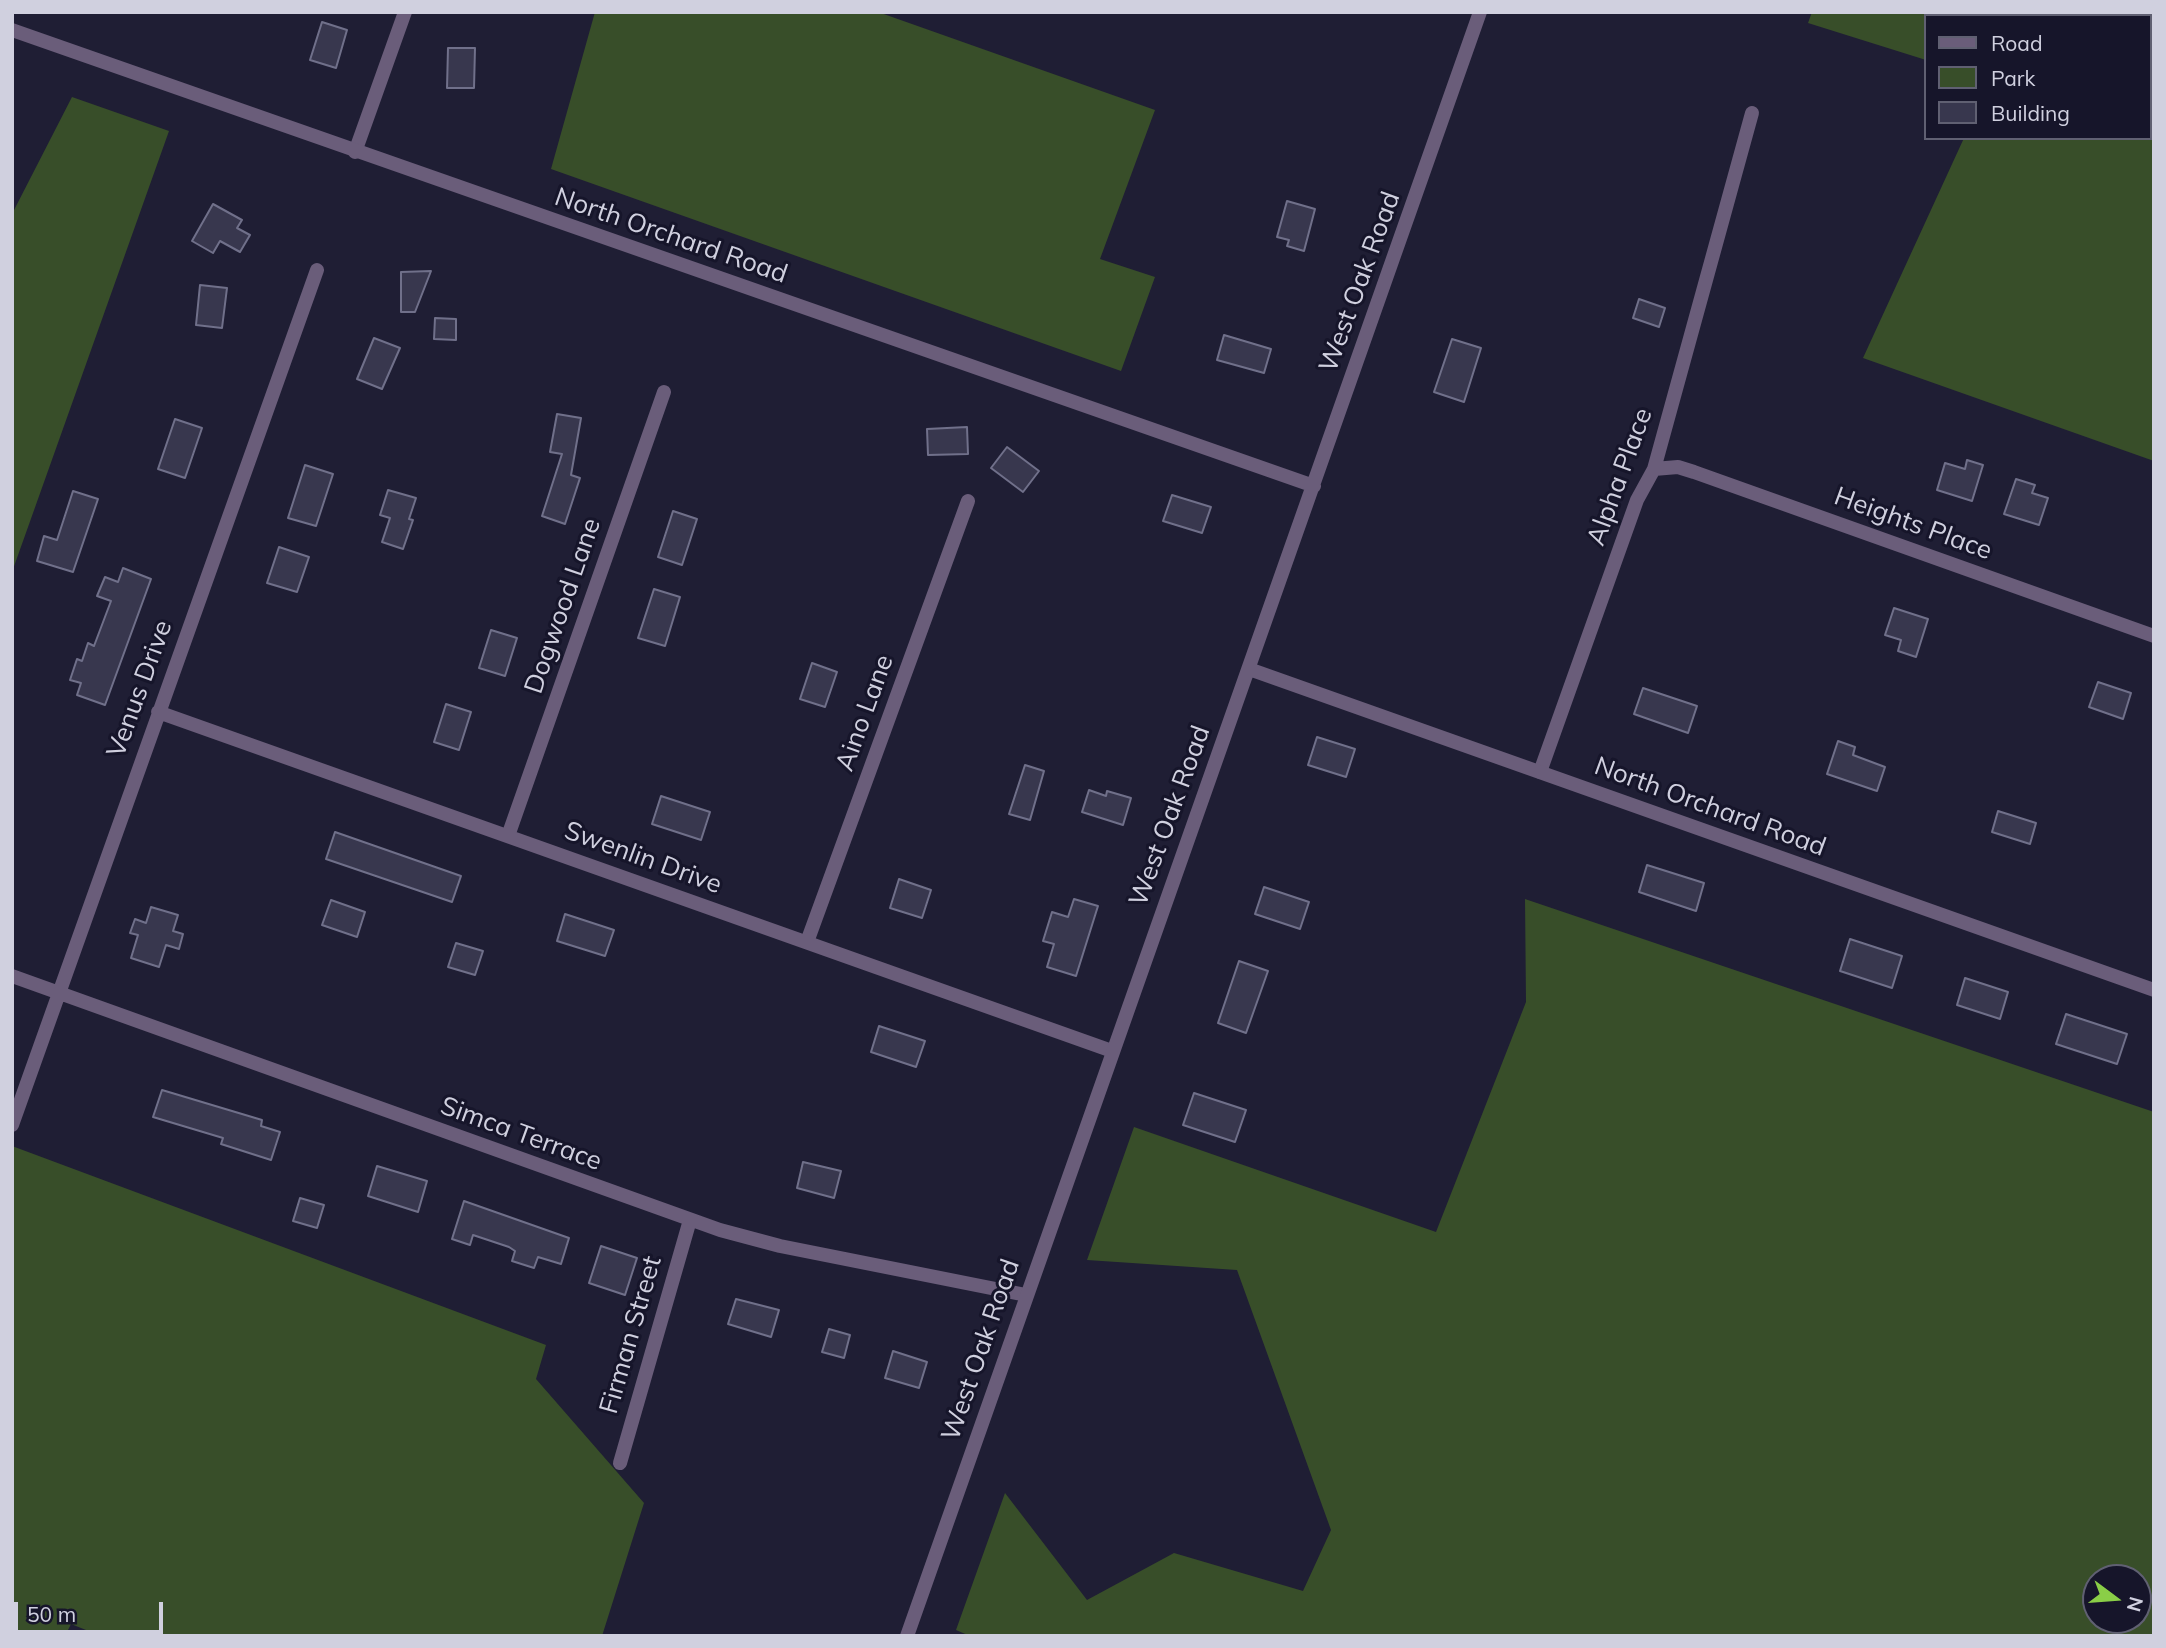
<!DOCTYPE html>
<html>
<head>
<meta charset="utf-8">
<style>
  body { margin:0 }
  #map { position:relative; width:2166px; height:1648px; overflow:hidden; background:#1f1e34; font-family:Mulish,sans-serif }
  canvas { display:block }
  .frame { position:absolute; inset:0; border:14px solid #d0d0df; pointer-events:none }
  .legend { position:absolute; left:1924px; top:14px; width:228px; height:126px; box-sizing:border-box; background:#16152a; border:2px solid #606072; margin:0; padding:9px 12px; list-style:none; font-size:21px; color:#d0d0df }
  .legend li { display:flex; align-items:center; gap:14px; height:35px }
  .legend b { width:35px; border:2px solid #606072 }
  .north { position:absolute; left:2082px; top:1564px; width:70px; height:70px; box-sizing:border-box; background:#16152a; border:2px solid #606072; border-radius:50%; rotate:106deg; font-size:19px; font-weight:700; line-height:28px; text-align:center; color:#d0d0df }
  .north::after { content:''; display:block; margin:auto; width:24px; height:32px; background:#8ace47; clip-path:polygon(50% 0,100% 100%,50% 72%,0 100%) }
  .scale { position:absolute; left:14px; top:1602px; width:149px; height:32px; box-sizing:border-box; border:4px solid #d0d0df; border-top:0; padding-left:9px; font-size:21px; line-height:24px; white-space:nowrap; color:#d0d0df; -webkit-text-stroke:5px #16152a; paint-order:stroke }
</style>
</head>
<body>
<div id="map">
<canvas width="2166" height="1648"></canvas>
<div class="frame"></div>
<ul class="legend">
<li><b style="height:9px;background:#6a5d7a"></b>Road</li>
<li><b style="height:19px;background:#384e29"></b>Park</li>
<li><b style="height:19px;background:#38374e"></b>Building</li>
</ul>
<div class="north">N</div>
<div class="scale">50 m</div>
</div>
<script>
const context = document.querySelector('canvas').getContext('2d');
context.lineJoin = 'round';
function fill(path, color) { context.fillStyle = color; context.fill(path, 'evenodd'); }
function strokePath(path, color, width, dash) { context.strokeStyle = color; context.lineWidth = width; context.lineCap = dash ? 'butt' : 'round'; context.setLineDash(dash || []); context.stroke(path); }
function label(font, color, halo, rows, align = 'center') {
  context.font = font + ' Mulish,sans-serif'; context.lineWidth = 6; context.setLineDash([]); context.textBaseline = 'middle'; context.strokeStyle = halo; context.fillStyle = color; for (const [text, x, y, turn = 0] of rows) {
    context.save(); context.translate(x, y); context.rotate((+turn || 0) * Math.PI / 180); context.textAlign = isNaN(turn) ? turn : align; if (halo) context.strokeText(text, 0, 0); context.fillText(text, 0, 0); context.restore();
  }
}
const green = new Path2D(`
  M595 12H878L1155 110 1100 259 1155 277 1121 371 551 169Z
  M1812 12H2154V461L1863 358 1964 138H2150V16H1926V60L1808 23Z
  M72 97 169 131 12 572V214Z
  M1525 899 2154 1112V1636H970L956 1630 1005 1493 1087 1600 1174 1553 1303 1591 1331 1530 1237 1270 1087 1260 1134 1127 1436 1232 1526 1002ZM2138 1578V1620H2096V1578Z
  M12 1146 546 1345 536 1379 644 1503 602 1636H101L71 1624 65 1636H12Z`);
const building = new Path2D(`
  M322 22 347 30 336 68 310 60Z
  M448 48H475L474 88H447Z
  M1287 201 1315 209 1304 251 1287 246 1289 240 1277 237Z
  M213 204 242 220 237 228 250 235 240 252 220 241 213 253 192 241Z
  M431 271 415 312H401V272Z
  M200 285 227 288 222 328 196 325Z
  M1639 299 1665 308 1659 327 1633 318Z
  M435 318 456 319V340L434 339Z
  M1224 335 1271 349 1264 373 1217 360Z
  M374 338 400 348 382 389 357 379Z
  M1452 339 1481 348 1464 402 1434 392Z
  M557 414 581 418 571 475 580 478 565 524 542 516 562 454 550 452Z
  M175 419 202 428 185 478 158 469Z
  M967 427 968 454 928 455 927 429Z
  M1007 447 1039 471 1023 492 991 468Z
  M1967 460 1983 465 1972 501 1937 490 1945 463 1965 469Z
  M305 465 333 474 316 526 288 518Z
  M2016 479 2035 485 2032 493 2048 498 2039 525 2004 514Z
  M388 490 416 498 409 519 413 520 403 549 382 542 390 518 380 515Z
  M73 491 98 499 73 572 37 561 44 536 57 540Z
  M1172 495 1211 507 1202 533 1163 521Z
  M673 511 697 519 682 565 658 557Z
  M279 547 309 557 297 592 267 583Z
  M123 568 151 579 105 705 77 695 81 683 70 680 77 659 82 661 88 643 94 646 111 601 97 596 105 577 118 582Z
  M654 589 680 597 665 646 638 638Z
  M1894 608 1928 619 1916 657 1898 651 1901 640 1885 635Z
  M491 630 517 638 505 676 479 668Z
  M812 663 837 672 825 707 800 699Z
  M2098 682 2131 693 2123 719 2089 707Z
  M1643 688 1697 706 1688 733 1634 714Z
  M446 704 471 712 459 750 434 742Z
  M1317 737 1355 749 1346 777 1308 765Z
  M1838 741 1855 747 1853 755 1885 767 1877 791 1827 774Z
  M1025 765 1044 771 1030 820 1009 814Z
  M1089 790 1106 796 1107 791 1131 798 1123 825 1082 812Z
  M661 796 710 812 701 840 652 824Z
  M1998 811 2036 823 2030 844 1992 832Z
  M335 832 461 876 452 902 326 859Z
  M1647 865 1704 883 1696 911 1639 892Z
  M899 879 931 890 922 918 890 908Z
  M1264 887 1309 902 1300 929 1255 914Z
  M1074 899 1098 906 1076 976 1047 967 1054 944 1043 941 1052 912 1068 917Z
  M331 900 365 912 357 937 322 925Z
  M151 907 178 915 173 931 183 934 179 949 166 945 159 967 131 958 138 935 130 933 135 919 146 923Z
  M565 914 614 930 605 956 557 941Z
  M1850 939 1902 956 1892 988 1840 971Z
  M456 943 483 951 475 975 448 967Z
  M1239 961 1268 971 1246 1033 1218 1023Z
  M1965 978 2008 992 2000 1019 1957 1005Z
  M2066 1014 2127 1034 2117 1064 2056 1044Z
  M879 1026 925 1041 916 1067 871 1052Z
  M162 1090 262 1120 261 1126 280 1132 271 1160 221 1144 223 1138 153 1117Z
  M1194 1093 1246 1110 1235 1142 1183 1125Z
  M803 1162 841 1171 834 1198 797 1188Z
  M377 1166 427 1181 418 1212 368 1196Z
  M300 1198 324 1205 317 1228 293 1221Z
  M464 1201 569 1238 561 1264 538 1257 534 1268 512 1261 515 1251 509 1247 473 1235 470 1245 452 1239Z
  M601 1246 637 1258 625 1295 589 1283Z
  M736 1299 779 1310 771 1337 728 1324Z
  M829 1329 850 1335 844 1358 822 1352Z
  M893 1351 927 1362 919 1388 885 1378Z`);
const minor = new Path2D(`
  M355 152 405 12
  M1654 469 1678 467 1694 472 2154 636
  M158 712 1112 1051
  M1540 772 1637 500 1654 469 1752 113
  M508 836 664 392
  M807 942 968 501
  M12 976 720 1230 780 1246 1026 1295
  M12 1125 317 270
  M620 1463 690 1220`);
const tertiary = new Path2D(`
  M12 30 1314 486
  M1249 669 2154 990
  M907 1636 1480 12`);
const streetNames = [
  ["North Orchard Road",671,236,19],
  ["West Oak Road",1360,282,-70],
  ["Alpha Place",1620,477,-70],
  ["Heights Place",1913,524,20],
  ["Dogwood Lane",563,606,-71],
  ["Venus Drive",140,689,-70],
  ["Aino Lane",865,713,-70],
  ["North Orchard Road",1710,807,20],
  ["West Oak Road",1170,816,-70],
  ["Swenlin Drive",643,858,20],
  ["Simca Terrace",521,1134,20],
  ["Firman Street",631,1335,-74],
  ["West Oak Road",981,1350,-71]
];
fill(green, '#384e29');
fill(building, '#38374e');
strokePath(building, '#70708a', 2);
strokePath(minor, '#6a5d7a', 14);
strokePath(tertiary, '#6a5d7a', 14);
label('26px', '#d0d0df', '#16152a', streetNames);
</script>
</body>
</html>
